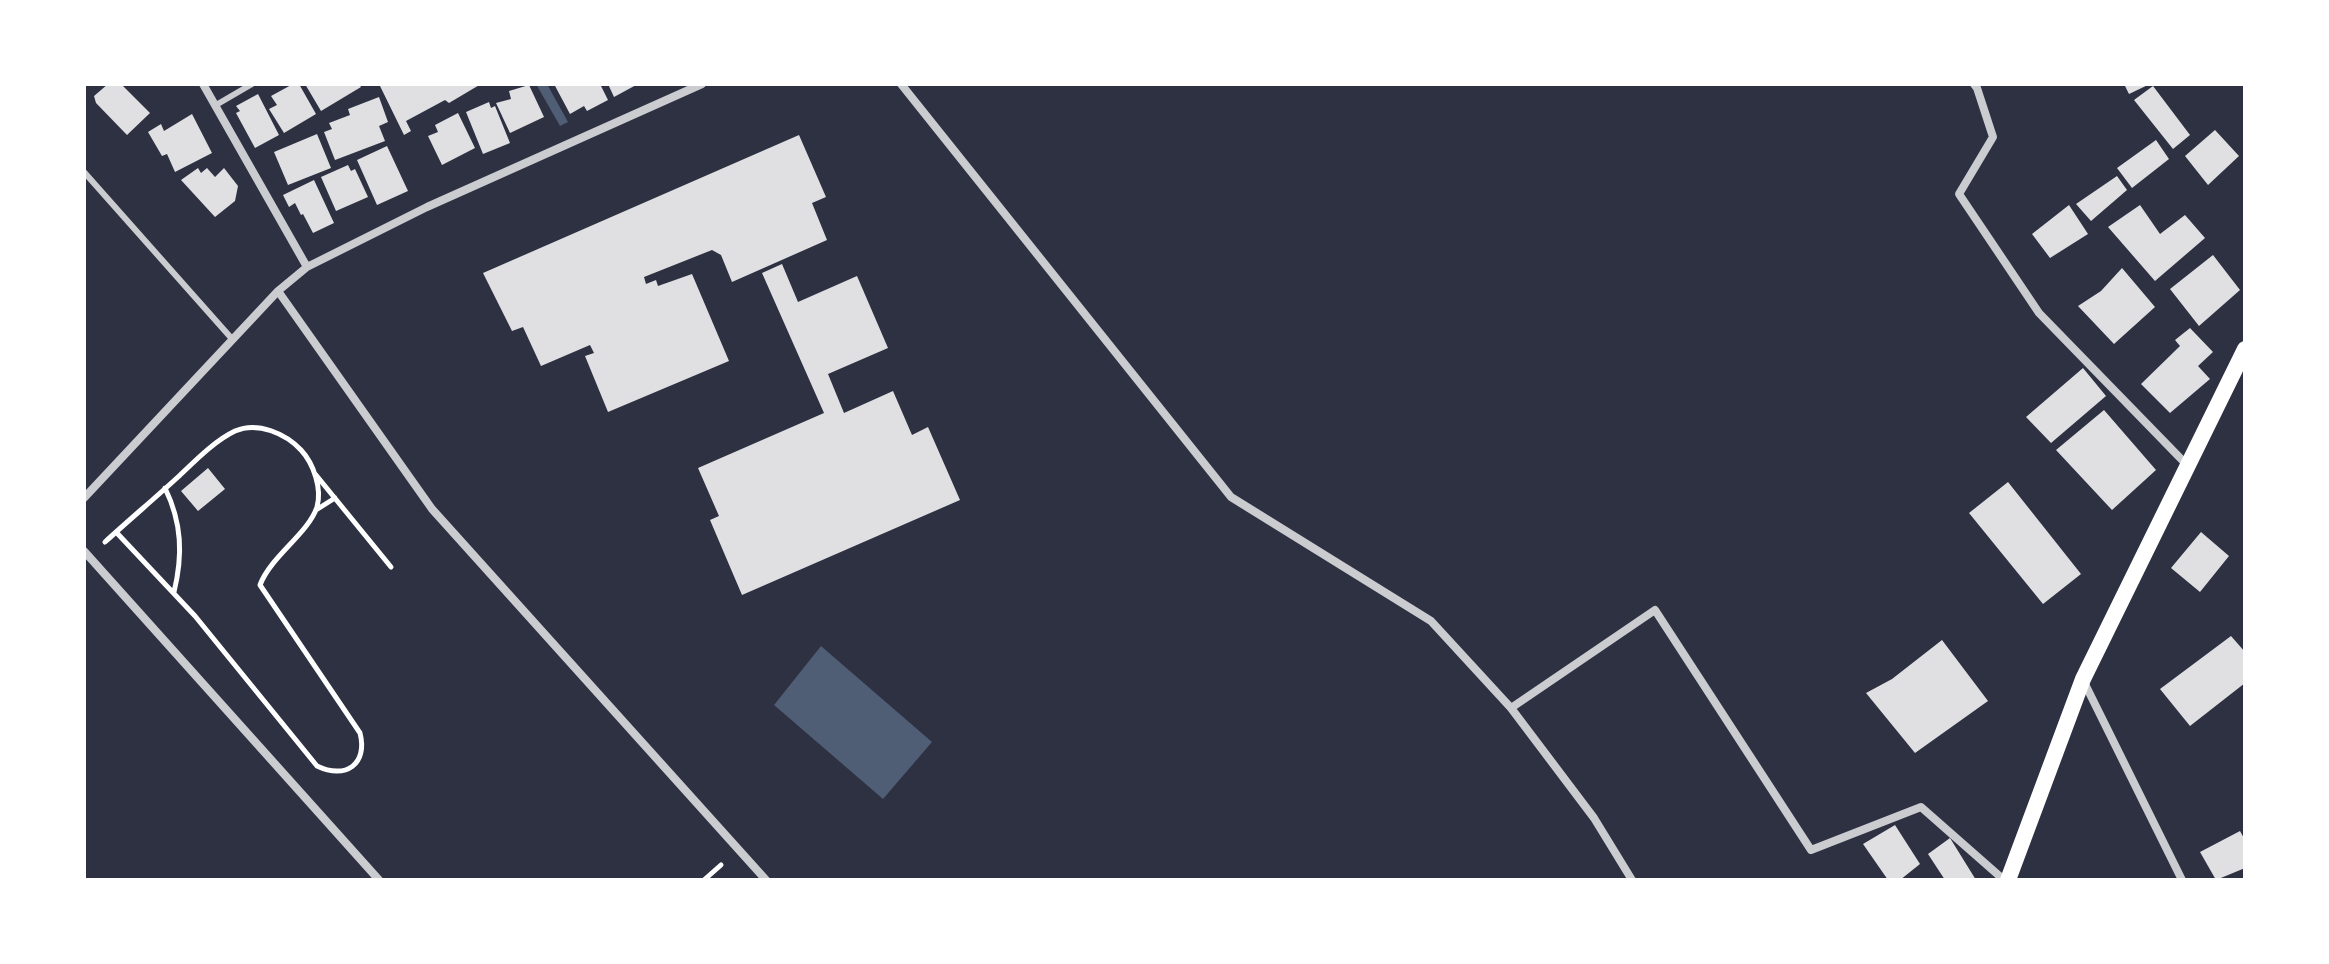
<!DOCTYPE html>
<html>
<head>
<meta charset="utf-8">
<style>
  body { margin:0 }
  #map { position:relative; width:2329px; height:964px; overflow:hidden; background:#2d3142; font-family:Commissioner,sans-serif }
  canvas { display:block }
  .frame { position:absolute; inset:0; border:86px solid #fff; pointer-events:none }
</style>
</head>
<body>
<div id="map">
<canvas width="2329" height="964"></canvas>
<div class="frame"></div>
</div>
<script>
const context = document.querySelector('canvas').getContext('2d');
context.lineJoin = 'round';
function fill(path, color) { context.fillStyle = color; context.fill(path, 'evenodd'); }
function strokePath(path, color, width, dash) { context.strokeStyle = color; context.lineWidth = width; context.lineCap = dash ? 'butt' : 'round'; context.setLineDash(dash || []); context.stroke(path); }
const water = new Path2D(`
  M536 84H547L568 122 560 126Z
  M821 646 932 742 883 799 774 705Z`);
const building = new Path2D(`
  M108 84H121L150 113 127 135 96 103 94 96Z
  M293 84H299L316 114 284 133 269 109 277 105 271 96Z
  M305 84H359L361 87 321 111Z
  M384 84H481L449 103 445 100 406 121 411 131 404 135 380 86Z
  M554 84H600L608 100 587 111 584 106 570 114Z
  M608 84H638L614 97Z
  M2124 84H2150L2129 94Z
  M529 85 544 117 510 133 496 103 511 99 509 91Z
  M2153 86 2190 135 2173 149 2134 100Z
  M258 94 279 135 255 148 236 113 240 111 236 106Z
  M379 97 388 122 379 126 385 141 335 160 324 132 332 129 329 123 350 115 348 109Z
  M489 102 491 108 495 106 510 143 483 154 466 112Z
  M458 113 475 148 442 165 428 136 438 132 435 125Z
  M192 114 212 153 175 172 167 154 162 156 148 132 161 124 164 131Z
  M2215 130 2239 156 2208 185 2185 156Z
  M317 134 331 168 288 185 274 152Z
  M799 135 826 197 812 203 827 240 732 282 721 255 712 250 644 277 646 284 656 280 658 286 692 274 729 361 608 412 585 356 594 353 590 345 541 366 523 327 512 331 483 273Z
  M2156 140 2169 159 2132 188 2117 168Z
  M387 146 408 191 377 205 357 160Z
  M348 165 351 171 355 169 368 197 336 211 321 177Z
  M198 168 201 173 207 168 215 177 224 168 238 186 235 201 215 217 181 180Z
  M2117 176 2127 190 2091 221 2076 204Z
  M314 180 334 223 313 233 303 214 301 215 295 203 289 207 283 195Z
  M2069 205 2088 234 2050 258 2032 234Z
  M2140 205 2160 234 2185 215 2205 238 2155 281 2108 227Z
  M2213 255 2240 290 2199 326 2170 289Z
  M782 264 798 302 857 276 888 348 828 374 844 413 893 391 912 435 928 427 960 500 742 595 710 520 719 516 698 468 824 413 762 273Z
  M2122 268 2155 307 2114 344 2078 306 2101 291Z
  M2190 328 2213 352 2198 366 2210 379 2170 413 2141 384 2180 346 2175 340Z
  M2083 368 2106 396 2051 443 2026 417Z
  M2104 410 2156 470 2112 510 2056 450Z
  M208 468 225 489 198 511 181 491Z
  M2008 482 2081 574 2043 604 1969 513Z
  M2201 532 2229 556 2200 592 2171 568Z
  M2231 636 2245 652V683L2190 726 2160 689Z
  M1942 640 1988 701 1915 753 1866 693 1892 679Z
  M1895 825 1920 864 1900 880H1888L1863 844Z
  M2240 831 2245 840V868L2216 880 2200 852Z
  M1950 838 1976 880H1945L1928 854Z`);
const path = new Path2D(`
  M316 475 391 567
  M165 488C182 523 183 555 174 592
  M316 510 335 498
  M105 542C129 520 154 499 178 477 194 462 214 441 235 431 258 421 286 434 301 450 314 464 322 489 317 507 308 534 271 556 260 585L360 733C368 764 346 780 317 766L195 616 116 532
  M704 880 721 865`);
const service = new Path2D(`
  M216 105 252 84
  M84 172 233 340`);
const minor = new Path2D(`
  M203 84 307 267
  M901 84 1231 497 1431 621 1511 708 1594 818 1632 880
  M1974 84 1977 88 1993 137 1959 194 2039 313 2186 464
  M278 291 432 509 766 880
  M84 498 278 291 307 267 427 207 702 84
  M84 551 379 880
  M2083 680 2182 880
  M1511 708 1655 610 1811 850 1921 807 2004 880`);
const secondary = new Path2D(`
  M2008 880 2083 679 2245 349`);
fill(water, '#4f5d75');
fill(building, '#e0e0e3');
strokePath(path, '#fff', 5);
strokePath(service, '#caccd0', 6);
strokePath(minor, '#caccd0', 8);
strokePath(secondary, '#fff', 16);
</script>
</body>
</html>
